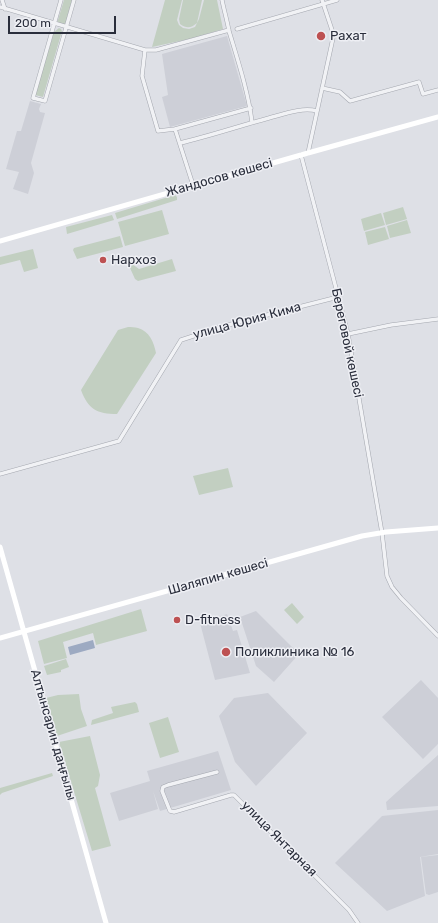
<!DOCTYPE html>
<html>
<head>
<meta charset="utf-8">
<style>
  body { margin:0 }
  #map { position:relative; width:438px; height:923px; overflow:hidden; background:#dee0e6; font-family:Rubik,sans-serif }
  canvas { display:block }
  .scale { position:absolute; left:8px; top:16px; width:108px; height:18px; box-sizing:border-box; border:2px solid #292d3b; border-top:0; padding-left:5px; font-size:12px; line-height:14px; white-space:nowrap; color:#292d3b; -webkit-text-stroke:3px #eeeff4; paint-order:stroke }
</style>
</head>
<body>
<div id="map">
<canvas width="438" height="923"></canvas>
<div class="scale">200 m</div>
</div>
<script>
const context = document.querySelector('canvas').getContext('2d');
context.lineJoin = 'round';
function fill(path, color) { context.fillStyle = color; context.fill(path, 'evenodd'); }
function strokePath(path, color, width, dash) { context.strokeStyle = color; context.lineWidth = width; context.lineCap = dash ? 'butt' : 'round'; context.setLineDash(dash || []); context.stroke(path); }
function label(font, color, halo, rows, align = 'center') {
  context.font = font + ' Rubik,sans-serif'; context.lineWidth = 3; context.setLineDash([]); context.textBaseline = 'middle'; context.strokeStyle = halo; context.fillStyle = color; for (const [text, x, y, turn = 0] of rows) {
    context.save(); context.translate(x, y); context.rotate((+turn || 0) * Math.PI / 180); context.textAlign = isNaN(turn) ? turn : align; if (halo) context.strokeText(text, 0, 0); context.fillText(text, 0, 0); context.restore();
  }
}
const built = new Path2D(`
  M227 36 247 106 170 127 162 97 168 95 162 54Z
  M30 101 41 104 39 109 40 112 45 113 31 163 34 173 28 194 13 189 19 172 6 169 17 131H21Z
  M256 611 299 654 274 682 256 666 240 617Z
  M227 614 233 631 237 630 250 673 215 680 200 623Z
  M421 680 438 698V744L423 759 382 717Z
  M268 693 307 733 256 786 235 762 219 716 234 698Z
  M218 751 231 790 160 811 153 791 158 809 119 821 110 793 150 781 147 771Z
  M438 755V806L387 810 386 802Z
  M438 810V854L420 857 425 896 387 911 335 863 382 816Z
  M438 855V892L429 895 426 894 421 857Z`);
const green = new Path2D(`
  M64 0H72L65 25 57 23Z
  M165 0H182L177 20 179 25 183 28 189 29 195 27 197 23C191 28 187 29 180 24L179 19 183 0H202L197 23 199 19 204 0H217L223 29 194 38 152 47Z
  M59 28 61 29 62 31 43 97 35 95 54 32Z
  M175 195 177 197V200L117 219 115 213Z
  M403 207 407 219 386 225 383 213Z
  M162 210 169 234 125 246 118 222Z
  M381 213 385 225 364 231 361 219Z
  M112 215 114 220 67 234 66 227Z
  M407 220 411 233 390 238 387 226Z
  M385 227 389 239 368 245 365 232Z
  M120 236 123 247 77 259 73 250 74 248Z
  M33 249 38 268 24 272 20 260 0 265V257Z
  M172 259 176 271 138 281 135 279 130 268 132 264 139 269Z
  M128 327C131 327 135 327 138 328 149 331 154 342 156 353L117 414C97 414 88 409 81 390L118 330Z
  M228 468 233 487 199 495 193 476Z
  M292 603 304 617 297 624 284 610Z
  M141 609 147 631 96 645 93 633 63 642 67 658 44 664 38 641Z
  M66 659 69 667 61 670V672L47 675 44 666Z
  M79 694 81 709 87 726 57 736 46 698 58 695Z
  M135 702 137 704 139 712 91 725 92 720 113 713 111 707Z
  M168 717 179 752 160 758 149 723Z
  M90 736 100 775 98 786 95 788 111 846 92 851 59 742Z
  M52 773 53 776 2 793 0 795V788Z`);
const water = new Path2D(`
  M93 640 95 648 70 655 68 647Z`);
const street = new Path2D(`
  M2 0 5 9
  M61 0 33 98 45 101 74 0
  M222 0C224 10 227 20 229 31 238 61 248 91 252 122
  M0 7 145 50H156L229 30
  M237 29 337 0
  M145 50 142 76 158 131 175 129 193 185
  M322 88 340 92 350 101 419 82 423 94 438 90
  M175 129 251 108
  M180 143C210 136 239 126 269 118 284 114 302 107 317 111
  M308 153 333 38 332 30 322 0
  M301 155 348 334 382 533 387 576 392 587 401 598 438 636
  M348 334 391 325 438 319
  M0 474 119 441 181 340 224 326 338 297
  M217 772 168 785 163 787 162 791 170 811 174 812 231 795H234L349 910 358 923`);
const secondary = new Path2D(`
  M0 241 308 153 438 117
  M0 547 106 923
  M0 638 362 536 386 532 438 528`);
const markers = [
  [321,36,5,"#bd5152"],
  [103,260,4,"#bd5152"],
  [177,620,4,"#bd5152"],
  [226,652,5,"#bd5152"]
];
const poiNames = [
  ["Рахат",330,36],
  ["Нархоз",111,260],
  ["D-fitness",185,620],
  ["Поликлиника № 16",235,652]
];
const streetNames = [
  ["Жандосов көшесі",219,178,-16],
  ["улица Юрия Кима",247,321,-15],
  ["Береговой көшесі",347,343,78],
  ["Шаляпин көшесі",218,577,-16],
  ["Алтынсарин даңғылы",53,735,74],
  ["улица Янтарная",279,839,45]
];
fill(built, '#cdcfd7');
fill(green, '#c2cfc1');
fill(water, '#9daac2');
strokePath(street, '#a4a7af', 4.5);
strokePath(street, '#f1f2f5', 3.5);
strokePath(secondary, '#fff', 5);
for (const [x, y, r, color] of markers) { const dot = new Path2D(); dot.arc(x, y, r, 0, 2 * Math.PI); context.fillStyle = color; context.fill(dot); strokePath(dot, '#eeeff4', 1.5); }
label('13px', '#292d3b', '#eeeff4', poiNames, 'left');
label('13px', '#292d3b', '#eeeff4', streetNames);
</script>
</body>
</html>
